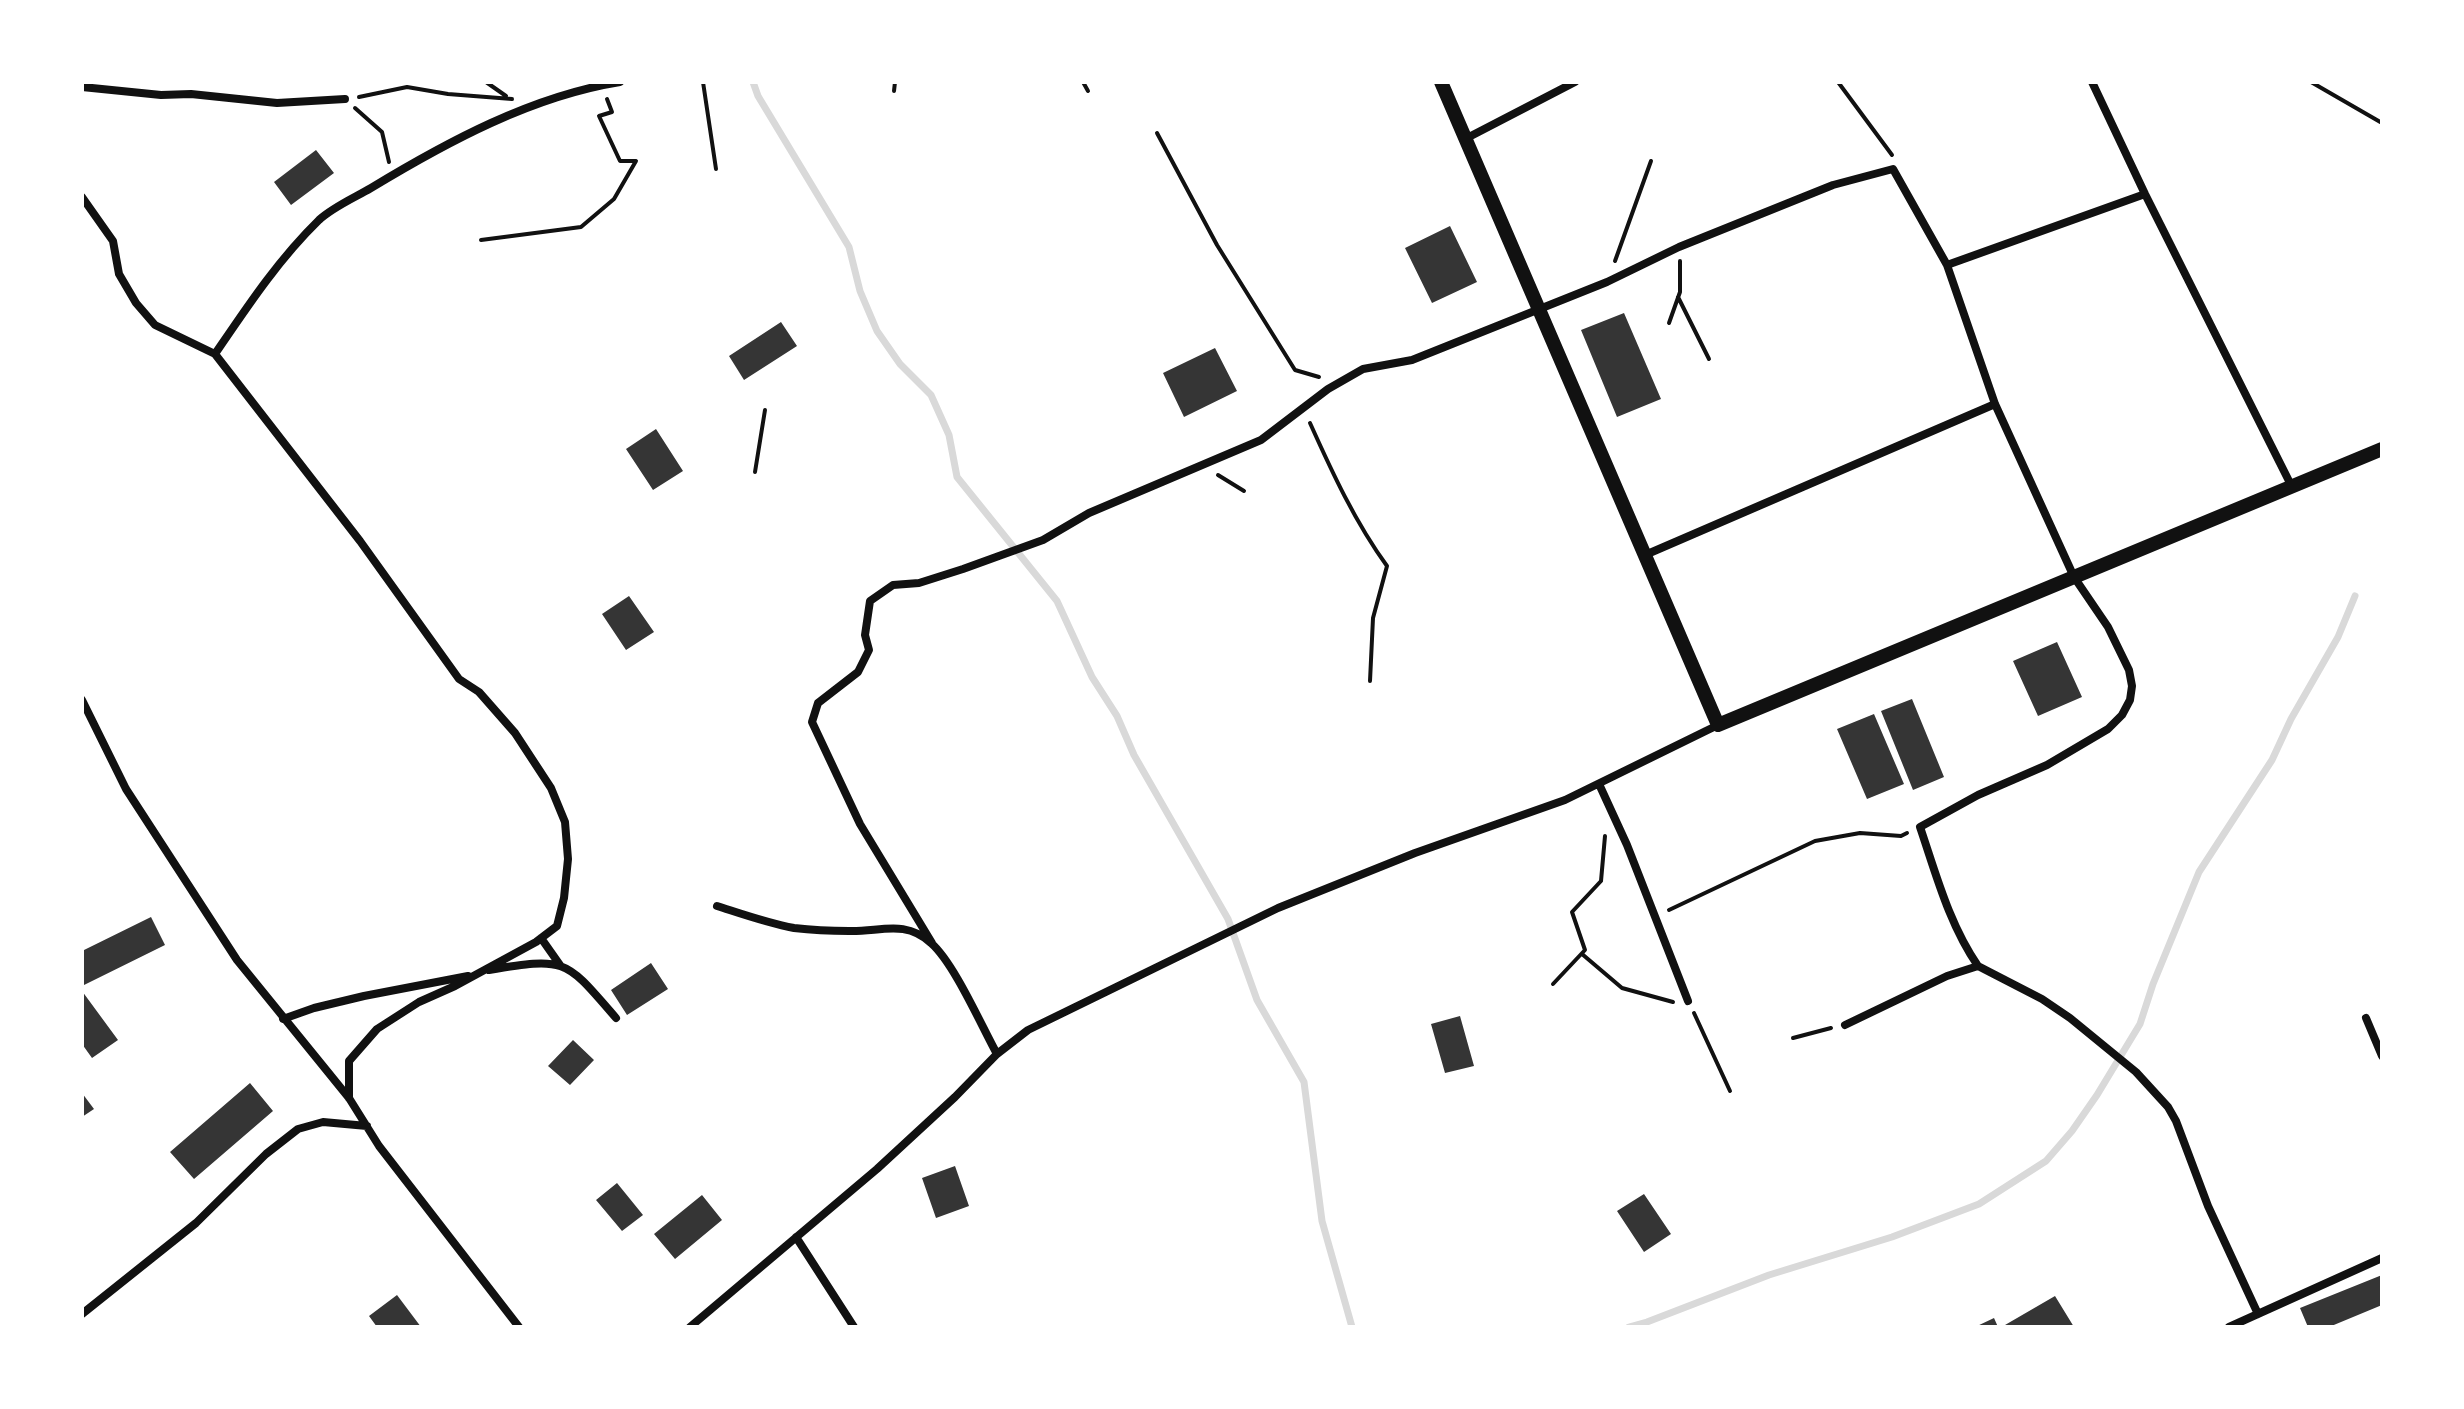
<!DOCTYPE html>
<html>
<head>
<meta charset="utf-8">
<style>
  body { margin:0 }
  #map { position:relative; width:2464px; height:1409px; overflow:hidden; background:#fff; font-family:Signika,sans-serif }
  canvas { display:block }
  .frame { position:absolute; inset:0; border:84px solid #fff; pointer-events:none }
</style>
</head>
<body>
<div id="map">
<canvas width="2464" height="1409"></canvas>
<div class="frame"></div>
</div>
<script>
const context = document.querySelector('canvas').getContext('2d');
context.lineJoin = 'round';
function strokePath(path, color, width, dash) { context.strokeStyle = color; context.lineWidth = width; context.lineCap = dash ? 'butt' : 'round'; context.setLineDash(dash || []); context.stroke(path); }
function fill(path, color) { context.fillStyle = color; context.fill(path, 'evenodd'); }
const stream = new Path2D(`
  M753 82 758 96 849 247 860 291 877 331 900 364 931 395 949 435 957 477 1057 601 1092 677 1117 716 1134 755 1228 919 1257 1000 1304 1082 1322 1221 1352 1327
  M1629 1327 1647 1322 1769 1275 1892 1237 1979 1204 2046 1161 2072 1131 2097 1095 2140 1024 2153 984 2199 872 2272 760 2291 719 2338 637 2355 596`);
const building = new Path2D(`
  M316 150 334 173 291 205 274 182Z
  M1450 226 1477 282 1432 303 1405 248Z
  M1624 313 1661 399 1617 417 1581 330Z
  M781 322 797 346 744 380 729 356Z
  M1215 348 1237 391 1184 417 1163 373Z
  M656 429 683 471 653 490 626 449Z
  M629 596 654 632 626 650 602 614Z
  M2057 642 2082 697 2038 716 2013 661Z
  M1912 699 1944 777 1913 790 1881 711Z
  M1874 714 1904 784 1867 799 1837 729Z
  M151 917 165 945 82 986V951Z
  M651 963 668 989 627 1015 611 990Z
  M82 991 118 1040 92 1058 82 1044Z
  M1460 1016 1474 1066 1445 1073 1431 1024Z
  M573 1040 594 1060 570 1085 548 1066Z
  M250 1083 273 1111 194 1179 170 1152Z
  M82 1093 94 1109 82 1117Z
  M955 1166 969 1206 936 1218 922 1178Z
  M617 1183 643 1215 622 1231 596 1200Z
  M1644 1194 1671 1234 1644 1252 1617 1211Z
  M702 1195 722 1220 675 1259 654 1234Z
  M2382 1275V1305L2329 1327H2308L2300 1308Z
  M397 1295 421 1327H377L369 1316Z
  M2055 1296 2074 1327H2007L2005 1325Z
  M1994 1318 1998 1327H1975Z`);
const path = new Path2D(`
  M486 82 506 96
  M703 82 716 169
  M1083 82 1088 91
  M1838 82 1892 155
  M2311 82 2382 123
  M894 91 895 82
  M359 97 407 87 448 94 512 99
  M355 108 382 132 389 162
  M1157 133 1217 245 1295 370 1319 377
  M481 240 581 227 614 199 636 161H620L599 116 612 112 607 99
  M1615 261 1651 161
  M1678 297 1709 359
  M1669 323 1680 292V261
  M1310 423C1332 472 1355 522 1387 566L1373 618 1370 681
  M755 472 765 410
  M1218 475 1244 491
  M1669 910 1815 841 1860 833 1901 836 1907 833
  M1582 954 1622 988 1673 1002
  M1553 984 1585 950 1572 912 1601 881 1605 836
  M1694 1013 1730 1091
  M1793 1038 1831 1028`);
const minor = new Path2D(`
  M2092 82 2145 194 2292 487
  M82 87 161 95 191 94 277 103 345 99
  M1465 139 1575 82
  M82 197 113 241 119 274 136 303 155 325 215 354 360 541 459 679 479 692 515 733 551 788 565 822 568 859 564 898 557 926 536 942 455 986 419 1002 377 1029 349 1061V1098
  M215 354C247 307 278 260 319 220 333 207 354 198 371 188 447 142 532 96 620 82
  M1645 555 1995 404
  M82 700 126 789 237 960 349 1098 379 1146 519 1327
  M1599 784 1627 845 1688 1001
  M717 906C742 914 767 923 794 928 811 930 831 931 849 931 880 932 905 919 931 943 954 963 981 1025 997 1054
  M541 938 560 965
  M932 943 860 824 812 722 818 703 858 672 869 650 865 635 870 601 893 585 919 583 963 569 1043 540 1089 513 1261 440 1328 389 1363 369 1412 360 1607 282 1679 247 1833 185 1893 169 1947 265
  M1978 966C1949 924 1936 874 1920 827L1978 795 2047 765 2108 729 2122 715 2130 700 2132 686 2129 670 2108 627 2074 577 1995 404 1947 265 2145 194
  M489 970C567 957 565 959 616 1018
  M2366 1018 2382 1056
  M283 1019 314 1008 364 996 468 976
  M1845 1025 1947 976 1978 966 2042 999 2070 1018 2136 1072 2168 1107 2176 1121 2208 1206 2258 1314
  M796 1237 854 1327
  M82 1314 196 1223 266 1154 298 1129 323 1122 367 1126
  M690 1327 877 1169 955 1097 997 1054 1028 1030 1278 908 1415 853 1565 800 1718 725
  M2229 1327 2382 1258`);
const tertiary = new Path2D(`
  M1441 82 1718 725 2382 449`);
strokePath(stream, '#d9d9d9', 7);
fill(building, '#353535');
strokePath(path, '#111', 4);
strokePath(minor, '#111', 8);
strokePath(tertiary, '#111', 14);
</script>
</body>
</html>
